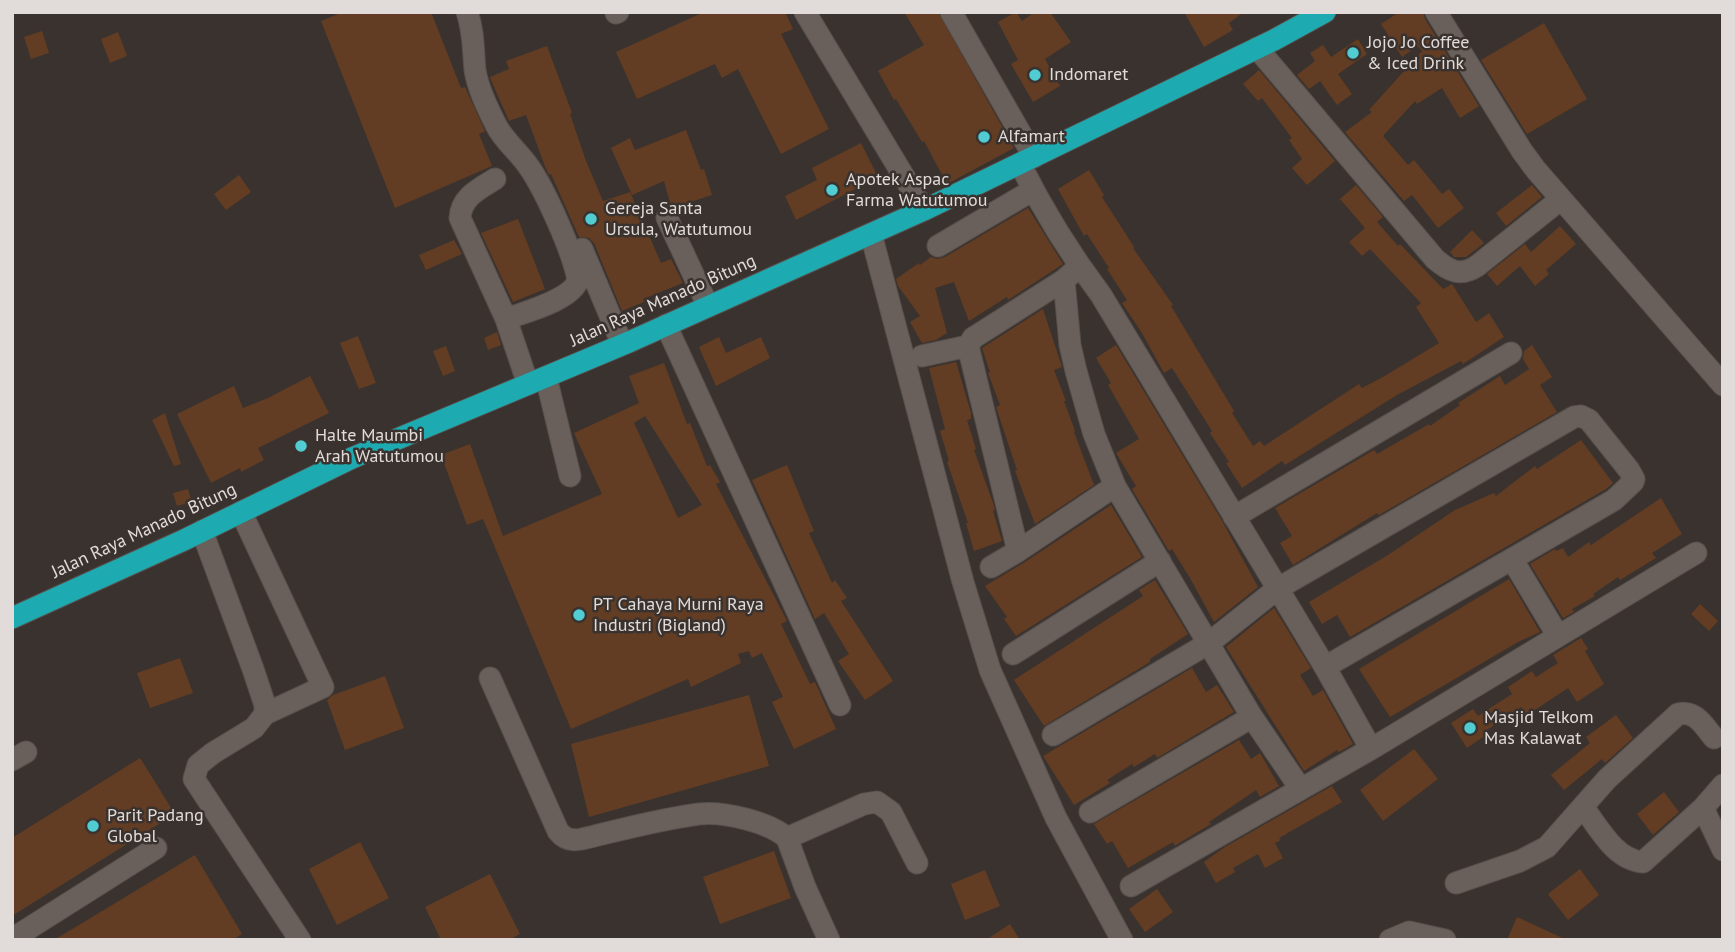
<!DOCTYPE html>
<html>
<head>
<meta charset="utf-8">
<style>
  body { margin:0 }
  #map { position:relative; width:1735px; height:952px; overflow:hidden; background:#3a322e; font-family:"PT Sans",sans-serif }
  canvas { display:block }
  .frame { position:absolute; inset:0; border:14px solid #e1dcd9; pointer-events:none }
</style>
</head>
<body>
<div id="map">
<canvas width="1735" height="952"></canvas>
<div class="frame"></div>
</div>
<script>
const context = document.querySelector('canvas').getContext('2d');
context.lineJoin = 'round';
function fill(path, color) { context.fillStyle = color; context.fill(path, 'evenodd'); }
function strokePath(path, color, width, dash) { context.strokeStyle = color; context.lineWidth = width; context.lineCap = dash ? 'butt' : 'round'; context.setLineDash(dash || []); context.stroke(path); }
function label(font, color, halo, rows, align = 'center') {
  context.font = font + ' "PT Sans",sans-serif'; context.lineWidth = 5; context.setLineDash([]); context.textBaseline = 'middle'; context.strokeStyle = halo; context.fillStyle = color; for (const [text, x, y, turn = 0] of rows) {
    context.save(); context.translate(x, y); context.rotate((+turn || 0) * Math.PI / 180); context.textAlign = isNaN(turn) ? turn : align; if (halo) context.strokeText(text, 0, 0); context.fillText(text, 0, 0); context.restore();
  }
}
const building = new Path2D(`
  M343 12H431L461 88 465 87 485 131 479 134 492 166 395 208 321 21Z
  M704 12H785L793 29 781 34 829 129 781 154 738 69 722 78 715 64 637 99 616 52Z
  M904 12H938L1014 148 947 184 924 141 922 142 896 99 894 100 878 71 924 45Z
  M1016 12 1022 21 1035 12H1050L1071 42 1045 59 1060 86 1033 102 1011 64 1018 60 998 22Z
  M1184 12H1244L1229 23 1233 30 1204 47Z
  M1399 12H1423L1425 19 1479 106 1460 118 1442 88 1417 104 1415 101 1383 136 1408 165 1414 160 1442 194 1449 189 1464 208 1438 228 1412 195 1404 201 1345 132 1372 112 1369 110 1422 51 1418 46 1402 57 1381 24Z
  M1544 23 1587 99 1527 134 1481 60Z
  M42 31 49 53 31 59 24 37Z
  M118 32 127 56 110 63 101 39Z
  M1358 39 1367 54 1338 74 1352 94 1337 105 1320 81 1309 89 1297 75 1315 61 1310 53 1323 45 1331 57Z
  M547 46 572 113 570 114 586 161 603 201 630 192 661 263 671 259 683 283 643 299 644 302 622 311 594 243 589 238 579 237 551 174 549 175 546 169 526 115 509 121 491 80 490 77 509 69 506 61Z
  M1259 70 1335 161 1307 185 1292 168 1302 159 1289 140 1292 138 1262 98 1258 101 1243 84Z
  M686 130 701 170 704 169 712 195 675 207 671 206 664 181 632 195 611 148 630 138 635 150Z
  M861 143 878 177 796 220 785 196 817 180 812 168Z
  M1089 170 1104 195 1102 197 1134 247 1133 248 1173 305 1171 306 1234 411 1232 413 1253 446 1260 441 1264 446 1359 384 1362 388 1383 377 1439 343 1416 307 1421 303 1370 249 1362 256 1349 242 1365 228 1340 199 1356 185 1383 217 1377 222 1398 246 1400 244 1443 289 1452 284 1476 322 1489 313 1504 337 1463 364 1461 361 1397 395 1285 465 1282 461 1242 488 1226 463 1229 462 1210 433 1212 431 1172 368 1164 373 1142 333 1122 303 1127 300 1107 269 1109 268 1087 234 1084 236 1058 189Z
  M239 175 251 192 226 210 214 194Z
  M1532 185 1542 197 1506 226 1496 213Z
  M1028 208 1063 264 1008 300 1007 297 969 321 954 282 935 288 947 333 936 340 922 343 910 322 920 316 898 286 896 279 919 263 920 265 931 257 937 259 945 257Z
  M518 219 545 289 513 302 481 233Z
  M1560 226 1576 244 1546 270 1549 274 1535 286 1520 266 1497 286 1487 274 1525 244 1531 252Z
  M1472 230 1484 243 1466 257H1454L1450 252Z
  M454 240 462 254 426 270 419 255Z
  M1043 309 1062 367 1054 370 1066 401H1064L1075 431 1074 432 1094 485 1035 524 1015 471 1017 470 996 407 1000 405 988 373 990 372 982 348Z
  M497 332 501 345 488 350 484 338Z
  M358 336 376 383 359 389 340 343Z
  M719 337 726 353 761 337 770 358 716 386 699 347Z
  M1116 345 1221 519 1258 587 1214 622 1190 578 1172 549 1169 551 1132 489 1136 486 1116 453 1139 439 1108 385 1111 383 1096 358Z
  M1532 345 1552 377 1540 385 1557 412 1379 515 1377 513 1293 565 1280 543 1292 536 1275 508 1374 450 1377 454 1429 424 1430 426 1460 405 1458 403 1500 376 1505 385 1529 369 1523 359 1524 351Z
  M446 346 455 371 443 376 433 351Z
  M956 362 971 413V419L967 420 976 449 974 450 993 503 995 510 993 511 1002 541 974 551 966 523H968L947 462 949 461 940 431 945 429 929 368Z
  M664 363 687 424 690 423 707 466 710 465 720 482 716 484 787 621 781 624 810 684 815 682 836 729 794 749 772 702 783 697 762 653 752 658 749 651 738 654 741 663 691 687 688 679 571 729 483 519 467 525 441 455 470 444 503 536 602 494 574 433 639 403 629 376ZM645 416 702 505 678 518 634 423Z
  M310 376 329 413 258 448 264 460 241 472 240 468 211 483 177 414 234 386 243 408 268 398Z
  M165 413 181 464 174 466 152 420Z
  M1581 440 1613 483 1606 489 1350 637 1337 615 1322 624 1309 602 1388 555 1455 510 1494 493 1496 496 1535 466 1537 469Z
  M787 465 814 531 809 533 832 583 835 580 847 598 841 601 893 681 865 700 838 661 849 654 824 613 815 619 752 480Z
  M188 489 192 502 177 506 173 493Z
  M1661 498 1682 534 1652 553 1656 558 1620 580 1618 577 1593 594 1595 596 1572 609 1574 612 1563 618 1530 564 1555 549 1556 551 1563 548 1568 557 1589 542 1591 545Z
  M1111 505 1142 557 1016 636 1004 619 1007 617 985 586 1025 562Z
  M1509 579 1540 632 1518 642 1390 717 1359 669Z
  M1155 580 1188 634 1150 659V662L1044 726 1014 680 1143 596 1139 590Z
  M1700 604 1718 621 1709 631 1691 614Z
  M1274 608 1311 668 1300 675 1313 696 1323 690 1353 744 1339 752 1337 750 1304 771 1226 647Z
  M1581 638 1588 649 1585 651 1604 684 1577 702 1568 688 1526 716 1521 707 1487 730 1489 733 1467 748 1451 723 1473 709 1478 716 1512 694 1508 687 1532 671 1536 677 1558 663 1553 655Z
  M180 658 193 693 150 708 137 673Z
  M1192 668 1206 692 1217 685 1234 712 1157 758 1155 754 1134 767 1132 764 1107 780 1110 783 1074 805 1043 756Z
  M385 676 404 728 345 750 327 700 333 695Z
  M749 695 769 766 589 817 571 744Z
  M1616 715 1633 738 1605 763 1602 759 1564 790 1551 775 1590 743 1586 737Z
  M1239 740 1251 759 1260 753 1279 786 1260 797 1256 790 1209 822 1211 824 1179 843 1175 846 1173 842 1128 868 1112 841 1107 844 1094 824Z
  M1414 749 1438 779 1383 821 1360 790Z
  M140 758 175 814 12 916V838Z
  M1332 786 1342 802 1279 838 1281 840 1275 843 1283 858 1265 868 1258 854 1233 868 1235 872 1216 883 1204 862 1225 847Z
  M1664 792 1679 812 1653 835 1637 814Z
  M360 842 389 898 337 925 309 869Z
  M774 851 791 898 720 924 703 877Z
  M195 855 242 934 232 940H54Z
  M1580 869 1599 895 1568 920 1548 894Z
  M985 870 1000 906 965 920 951 884Z
  M490 874 520 934 509 940H441L425 907Z
  M1157 889 1173 912 1145 932 1129 909Z
  M1517 917 1567 940H1507Z
  M1010 924 1020 940H986Z`);
const minor = new Path2D(`
  M467 12C474 32 473 50 475 70 478 89 488 109 496 125 504 141 519 152 529 167 545 190 573 252 578 280 572 300 525 312 506 319L528 384
  M805 12 924 210
  M951 12 1034 157
  M1436 12 1522 151 1536 170 1723 385
  M616 13 618 12
  M1257 48 1435 259C1449 271 1460 277 1477 266L1561 199
  M1020 164C1043 210 1070 254 1101 295L1325 667 1371 749
  M495 179C479 189 461 197 460 218L506 319
  M667 218 708 306
  M871 234 963 582 990 670 1056 818 1122 940
  M938 246 1033 190
  M582 249 622 344
  M1079 267 1064 280 1070 345 1076 371 1094 434 1115 486 1252 717 1300 788
  M1064 280 973 338 968 346 1018 551 1115 486
  M666 325 840 705
  M922 356 968 346
  M546 377 570 476
  M241 512 323 687 265 714
  M1234 517 1511 353
  M202 531 253 669 265 705V714L254 728 213 753 198 765 194 779 300 940
  M1512 559 1558 636
  M991 567 1018 551
  M1013 654 1160 561
  M490 678 558 831C564 839 571 841 582 839 620 830 660 819 699 814 723 811 769 822 787 838L805 887 829 940
  M1053 735 1209 643 1277 589 1574 417 1581 416 1589 420 1629 470 1634 479 1633 482 1614 500 1325 667
  M12 760 26 752
  M1583 807C1599 828 1615 860 1643 862L1703 808 1723 785
  M1703 808 1723 850
  M1090 812 1252 717
  M787 838 864 804 877 802 891 812 917 863
  M1456 883 1520 861 1547 847 1607 779 1678 714C1696 710 1704 726 1714 738
  M1131 886 1371 749 1696 553
  M12 939 156 848
  M1390 940 1409 932 1445 940`);
const highway = new Path2D(`
  M12 618 184 540 352 458 629 342 924 210 1274 40 1325 12`);
const markers = [
  [1353,53,7,"#51ccd2"],
  [1035,75,7,"#51ccd2"],
  [984,137,7,"#51ccd2"],
  [832,190,7,"#51ccd2"],
  [591,219,7,"#51ccd2"],
  [301,446,7,"#51ccd2"],
  [579,615,7,"#51ccd2"],
  [1470,728,7,"#51ccd2"],
  [93,826,7,"#51ccd2"]
];
const poiNames = [
  ["Jojo Jo Coffee",1367,43],
  ["& Iced Drink",1367,64],
  ["Indomaret",1049,75],
  ["Alfamart",998,137],
  ["Apotek Aspac",846,180],
  ["Farma Watutumou",846,201],
  ["Gereja Santa",605,209],
  ["Ursula, Watutumou",605,230],
  ["Halte Maumbi",315,436],
  ["Arah Watutumou",315,457],
  ["PT Cahaya Murni Raya",593,605],
  ["Industri (Bigland)",593,626],
  ["Masjid Telkom",1484,718],
  ["Mas Kalawat",1484,739],
  ["Parit Padang",107,816],
  ["Global",107,837]
];
const streetNames = [
  ["Jalan Raya Manado Bitung",663,301,-24],
  ["Jalan Raya Manado Bitung",144,531,-25]
];
fill(building, '#623d23');
strokePath(minor, '#57504d', 23);
strokePath(highway, '#57504d', 23);
strokePath(minor, '#69605b', 21);
strokePath(highway, '#1dabb1', 21);
for (const [x, y, r, color] of markers) { const dot = new Path2D(); dot.arc(x, y, r, 0, 2 * Math.PI); context.fillStyle = color; context.fill(dot); strokePath(dot, '#3a322e', 2.5); }
label('18px', '#e1dcd9', '#3a322e', poiNames, 'left');
label('18px', '#e1dcd9', '#3a322e', streetNames);
</script>
</body>
</html>
